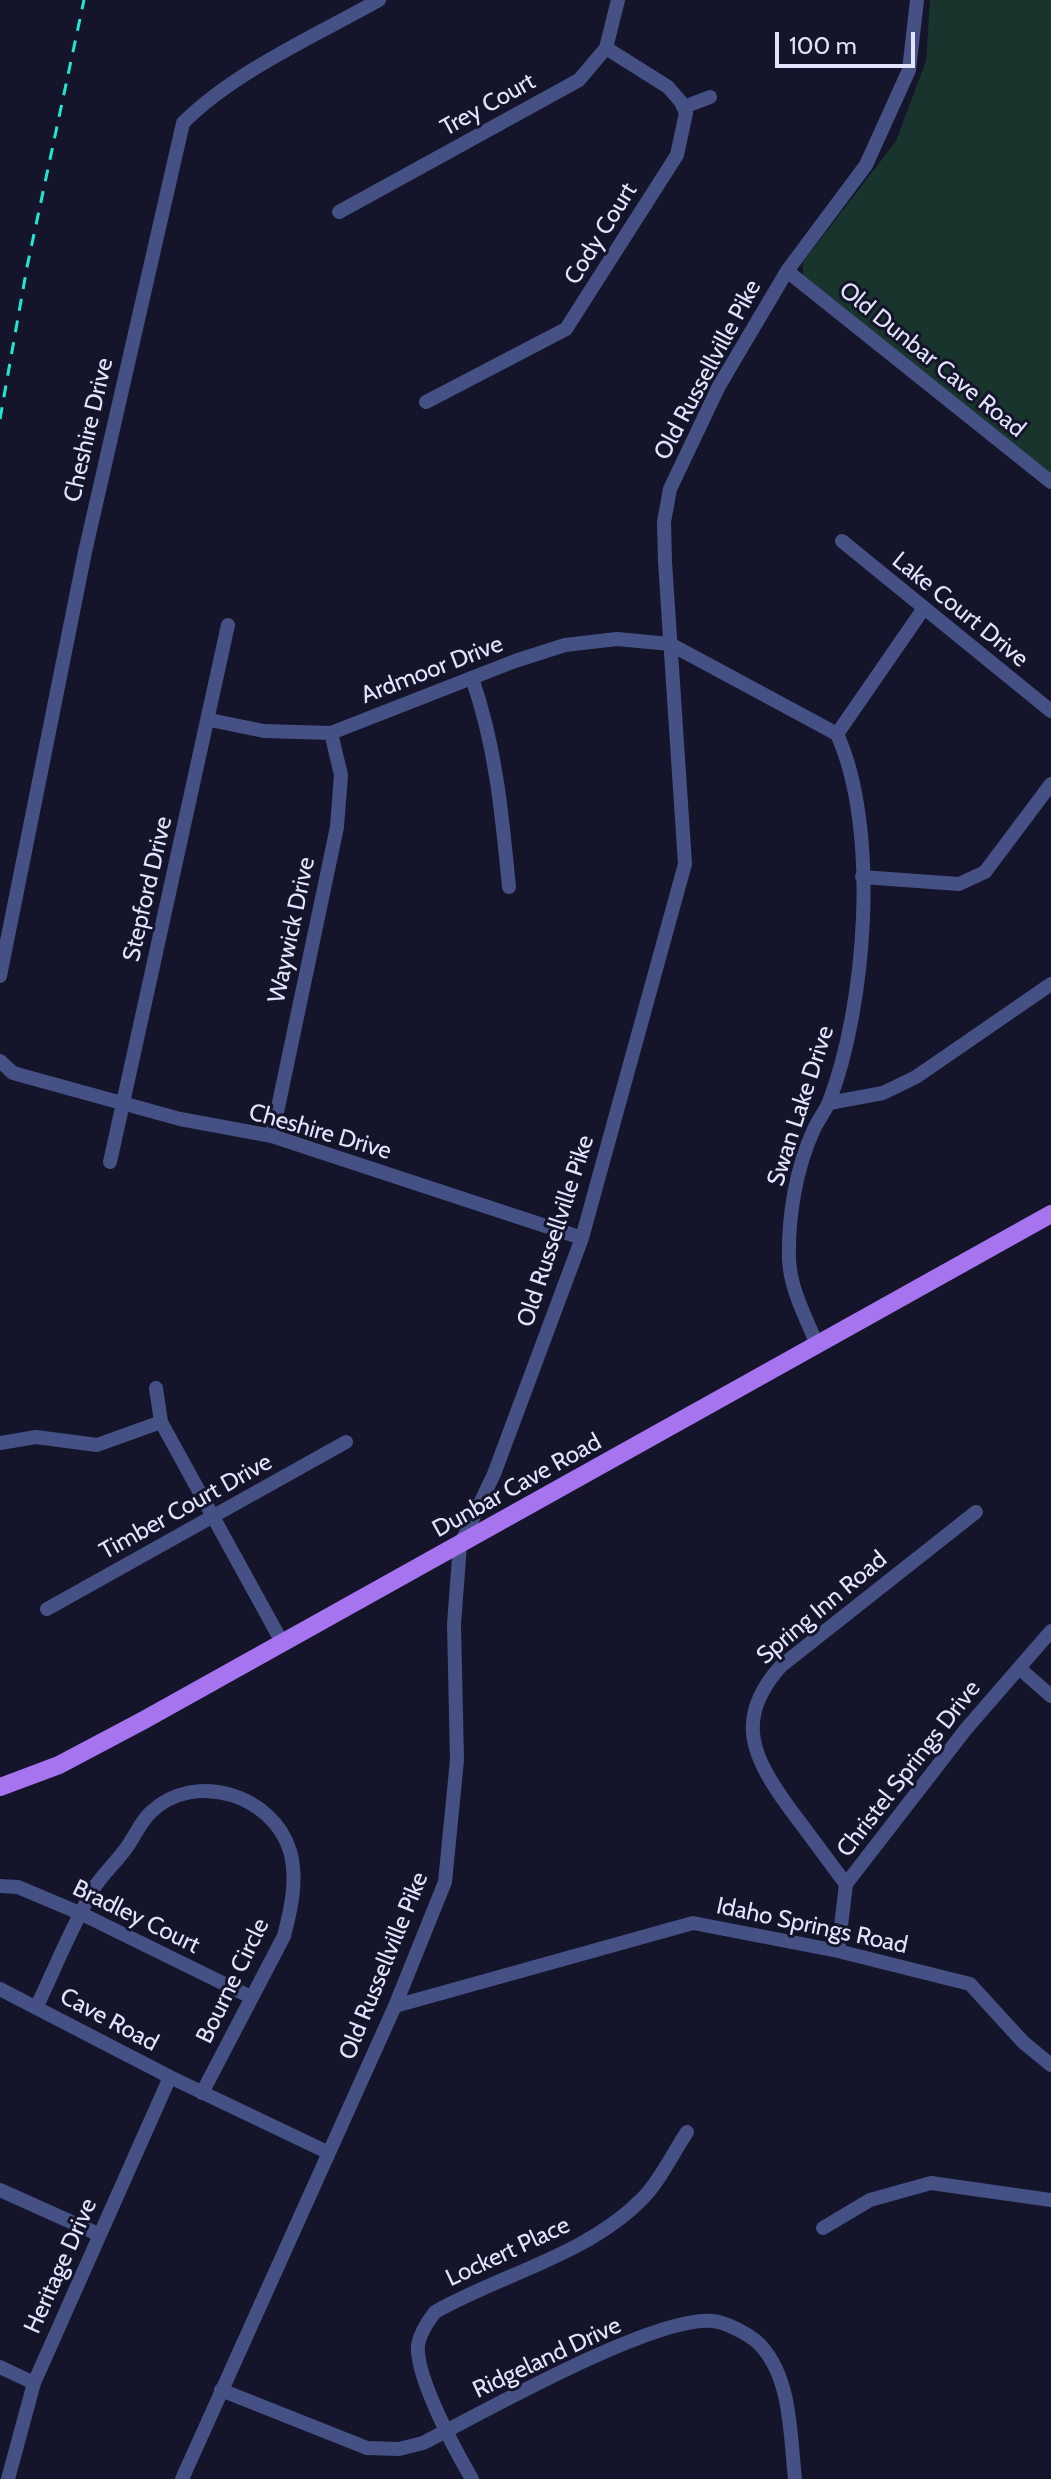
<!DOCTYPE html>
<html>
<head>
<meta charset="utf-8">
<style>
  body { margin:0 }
  #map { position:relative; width:1051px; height:2479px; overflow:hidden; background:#14152a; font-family:Cabin,sans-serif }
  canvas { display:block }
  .scale { position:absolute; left:775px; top:32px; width:140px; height:36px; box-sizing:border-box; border:4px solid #e1e4fc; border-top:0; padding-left:10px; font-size:24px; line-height:28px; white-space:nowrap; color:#e1e4fc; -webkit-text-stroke:6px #14152a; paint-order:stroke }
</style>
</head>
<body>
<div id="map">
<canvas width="1051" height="2479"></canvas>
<div class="scale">100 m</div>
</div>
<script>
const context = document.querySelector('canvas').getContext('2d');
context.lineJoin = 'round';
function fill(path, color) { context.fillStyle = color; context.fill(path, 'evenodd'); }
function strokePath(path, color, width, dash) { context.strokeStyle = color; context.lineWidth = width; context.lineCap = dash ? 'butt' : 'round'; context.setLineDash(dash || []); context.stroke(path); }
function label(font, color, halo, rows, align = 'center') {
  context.font = font + ' Cabin,sans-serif'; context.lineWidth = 6; context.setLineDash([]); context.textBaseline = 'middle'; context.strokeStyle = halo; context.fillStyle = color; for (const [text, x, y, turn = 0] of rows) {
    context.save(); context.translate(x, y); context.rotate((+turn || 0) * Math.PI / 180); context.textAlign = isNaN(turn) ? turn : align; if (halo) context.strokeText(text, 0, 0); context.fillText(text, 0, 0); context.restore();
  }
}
const green = new Path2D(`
  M930 0H1051V473L803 277V262L896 141 926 61Z`);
const minor = new Path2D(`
  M684 107 710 97
  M339 212 579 80 606 48 618 0
  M787 271 1051 482
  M426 402 566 329 677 155 686 113 681 102 668 87 606 48
  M842 541 1051 711
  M472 678C496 747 502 815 509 887
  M210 720 264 731 331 733 515 661 565 645 617 639 670 644 837 734C880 829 866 1006 829 1102 825 1112 818 1120 814 1129 796 1168 788 1216 789 1259 790 1289 806 1317 817 1345
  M837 734 924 608
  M862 877 959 884 985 872 1051 784
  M0 976 85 552 183 123C235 71 315 36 379 0
  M0 1061 13 1073 180 1119 272 1136 582 1238
  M829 1103 883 1093 916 1077 1051 984
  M272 1136 337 827 341 775 331 733
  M110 1162 228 625
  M156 1388 161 1422 283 1644
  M0 1443 36 1437 97 1445 161 1422
  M47 1609 346 1442
  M1019 1668 1051 1696
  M846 1884C827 1859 809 1834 790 1809 753 1758 733 1719 781 1666L976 1512
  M0 1886 18 1887 82 1914 251 1997
  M838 1951 846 1884 966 1729 1051 1631
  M0 1989 170 2077 327 2152
  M37 2006C56 1966 73 1923 96 1885 105 1872 118 1860 127 1847 135 1836 141 1821 151 1812 195 1770 273 1795 290 1851 298 1879 291 1909 284 1936L202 2093
  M395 2006 693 1923 838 1951 970 1984 1023 2042 1051 2065
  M0 2190 98 2234
  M823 2228 870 2200 931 2183 1051 2200
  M0 2367 34 2383
  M221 2390 367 2448 399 2449 423 2443C482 2413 654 2315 713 2321 725 2322 746 2333 756 2341 792 2373 790 2436 795 2479
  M8 2479 34 2383 170 2077
  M182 2479 395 2006 445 1882 457 1760 454 1624 460 1545 494 1474 582 1238 685 864 665 562 664 522 670 489 719 386 787 271 866 165 909 70 917 0
  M472 2479C456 2452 415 2376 418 2345 420 2333 428 2321 435 2312 502 2274 587 2255 642 2199 660 2181 673 2153 687 2132`);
const major = new Path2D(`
  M0 1787 59 1765 144 1720 1051 1214`);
const rail = new Path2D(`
  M0 419 27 267 84 0`);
const streetNames = [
  ["Trey Court",488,105,-29],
  ["Cody Court",601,234,-58],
  ["Old Dunbar Cave Road",932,360,39],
  ["Old Russellville Pike",708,370,-62],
  ["Cheshire Drive",89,430,-77],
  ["Lake Court Drive",960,610,39],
  ["Ardmoor Drive",432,670,-21],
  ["Stepford Drive",148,889,-77],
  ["Waywick Drive",292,930,-78],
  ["Swan Lake Drive",801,1106,-72],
  ["Cheshire Drive",320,1132,16],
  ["Old Russellville Pike",556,1231,-72],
  ["Dunbar Cave Road",517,1486,-29],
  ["Timber Court Drive",186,1507,-29],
  ["Spring Inn Road",822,1608,-40],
  ["Christel Springs Drive",909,1769,-52],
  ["Bradley Court",136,1917,26],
  ["Idaho Springs Road",812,1926,12],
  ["Old Russellville Pike",384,1966,-68],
  ["Bourne Circle",233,1981,-64],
  ["Cave Road",109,2020,28],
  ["Lockert Place",508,2252,-25],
  ["Heritage Drive",61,2266,-66],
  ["Ridgeland Drive",547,2358,-25]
];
fill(green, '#18342d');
strokePath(minor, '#455084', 14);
strokePath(major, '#a774f0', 18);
strokePath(rail, '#21e7d0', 3, [12, 10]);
label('24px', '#e1e4fc', '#14152a', streetNames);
</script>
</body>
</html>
